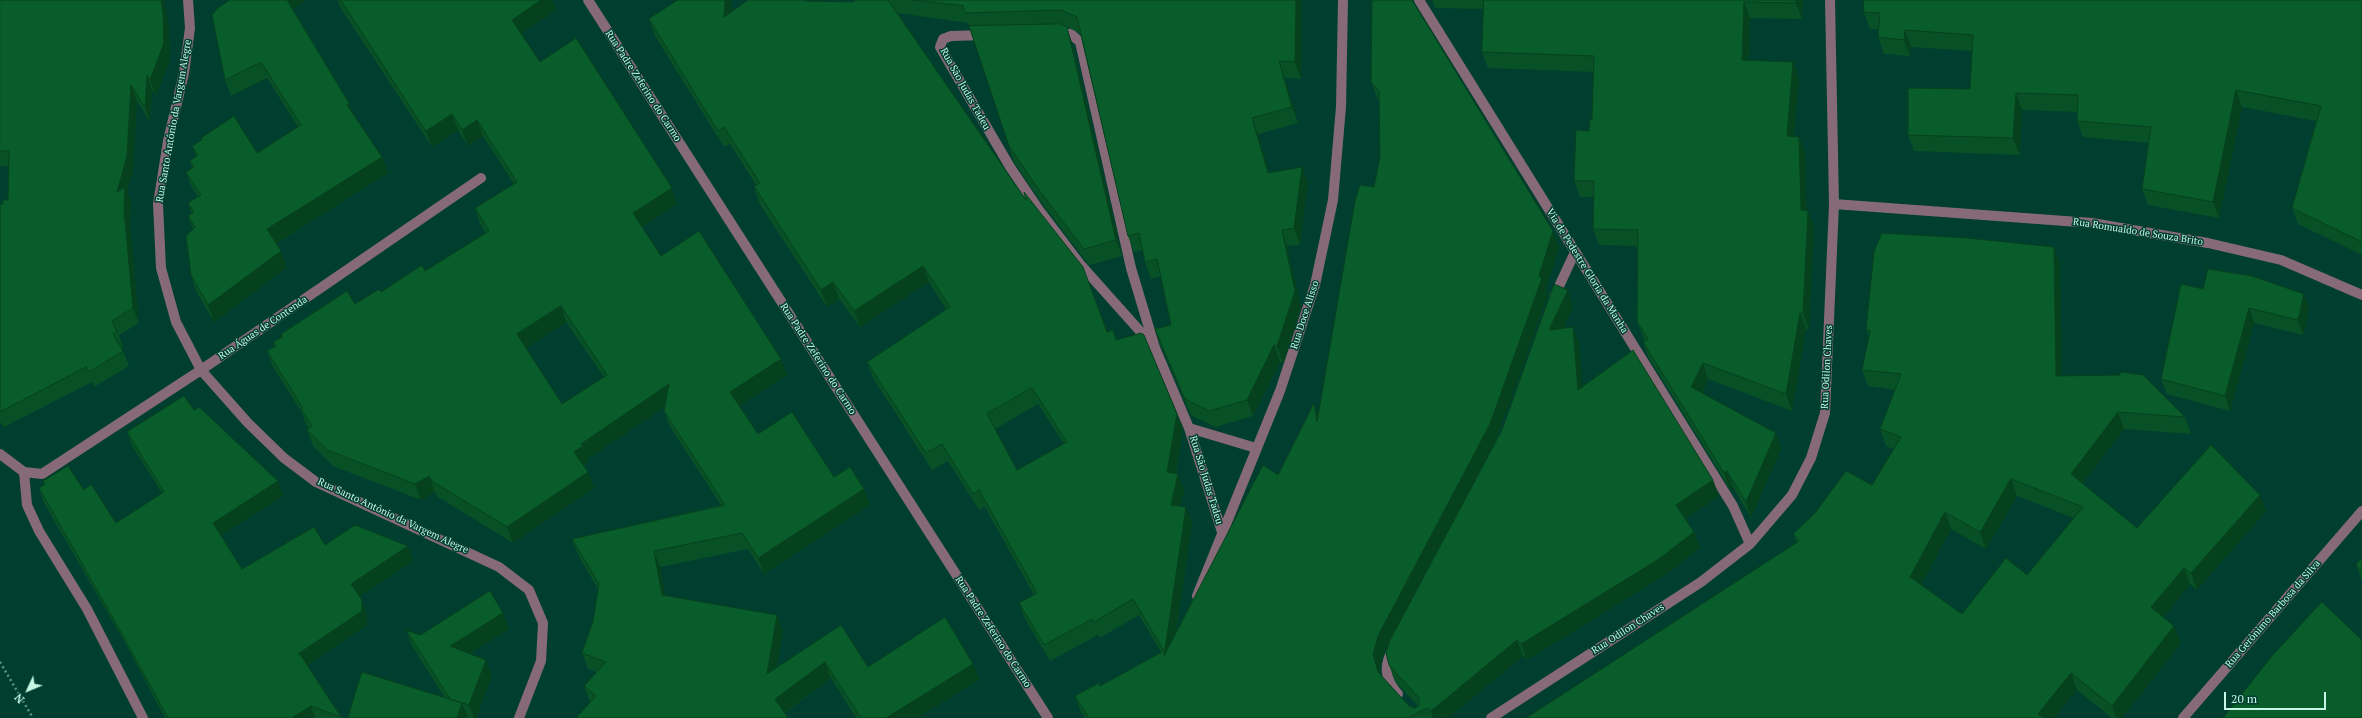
<!DOCTYPE html>
<html>
<head>
<meta charset="utf-8">
<style>
  body { margin:0 }
  #map { position:relative; width:2362px; height:718px; overflow:hidden; background:#003f30; font-family:"PT Serif",serif }
  canvas { display:block }
  .north { position:absolute; left:8px; top:670px; width:40px; height:40px; -webkit-text-stroke:3px #003f30; paint-order:stroke; rotate:226deg; font-size:11px; font-weight:700; line-height:16px; text-align:center; color:#c7f7e5 }
  .north::after { content:''; display:block; margin:auto; width:14px; height:18px; background:#c7f7e5; clip-path:polygon(50% 0,100% 100%,50% 72%,0 100%) }
  .scale { position:absolute; left:2224px; top:692px; width:102px; height:18px; box-sizing:border-box; border:2px solid #c7f7e5; border-top:0; padding-left:5px; font-size:12px; line-height:14px; white-space:nowrap; color:#c7f7e5; -webkit-text-stroke:3px #003f30; paint-order:stroke }
</style>
</head>
<body>
<div id="map">
<canvas width="2362" height="718"></canvas>
<div class="north">N</div>
<div class="scale">20 m</div>
</div>
<script>
const context = document.querySelector('canvas').getContext('2d');
context.lineJoin = 'round';
function strokePath(path, color, width, dash) { context.strokeStyle = color; context.lineWidth = width; context.lineCap = dash ? 'butt' : 'round'; context.setLineDash(dash || []); context.stroke(path); }
function fill(path, color) { context.fillStyle = color; context.fill(path, 'evenodd'); }
function label(font, color, halo, rows, align = 'center') {
  context.font = font + ' "PT Serif",serif'; context.lineWidth = 3; context.setLineDash([]); context.textBaseline = 'middle'; context.strokeStyle = halo; context.fillStyle = color; for (const [text, x, y, turn = 0] of rows) {
    context.save(); context.translate(x, y); context.rotate((+turn || 0) * Math.PI / 180); context.textAlign = isNaN(turn) ? turn : align; if (halo) context.strokeText(text, 0, 0); context.fillText(text, 0, 0); context.restore();
  }
}
const path = new Path2D(`
  M0 662 33 718`);
const minor = new Path2D(`
  M188 0 190 28 184 73 168 141 158 204 161 268 176 322 201 370 248 423 284 458 316 482 499 567 529 590 543 623 541 661 519 718
  M588 0 1048 718
  M1419 0 1733 506 1750 544
  M1057 34H1071L1080 42 1131 268 1155 348 1189 428 1222 532
  M985 35 951 36 943 39 940 47 1010 167 1039 210 1080 264 1155 348
  M1834 204 2092 223 2208 243 2281 260 2362 295
  M1554 297 1575 252
  M1189 428 1256 448
  M0 454 24 472 42 474 201 370 481 178
  M24 472 27 505 39 531 87 609 143 718
  M1197 596 1280 391 1315 285 1333 200 1341 107 1343 0
  M1393 649C1383 666 1385 679 1398 694
  M1491 718 1701 582 1750 544 1792 495 1811 458 1825 413 1834 204 1830 0
  M2183 718 2362 511`);
const wall = new Path2D(`
  M0 0 169 29 170 59 156 96 152 90 150 122 137 101 133 171 127 192 131 202 130 224 139 323 119 335 123 347 121 348 123 351 129 366 94 387 92 382 4 427 0 422V204H3L8 200 9 166H0Z
  M338 0H552L556 10 521 33 540 62 672 188 677 204 642 227 661 256 787 375 739 405 758 434 834 477 864 489 870 505 764 574 748 549 660 567 665 596 777 615 783 631 777 667 841 625 868 667 973 664 979 680 917 718H856L831 678 785 713 590 702 584 686 597 672 588 669 582 653 593 621 598 589 578 555 572 539 721 505 670 427 664 411 665 407 587 459 588 463 584 466 594 488 513 543 438 497 435 492 421 500 333 466 313 446 307 430 309 429 306 425 302 413 273 367 267 351 275 346 273 342 425 271 486 233 480 224 475 208 514 184 483 136 468 146 458 130 432 147 340 7ZM566 322 604 377 562 404 526 348Z
  M678 0H732L731 12 812 1 854 2V0H1302L1301 79 1285 78 1298 123 1258 134 1269 173 1308 183 1300 245 1287 246 1301 307 1283 363 1280 362 1253 416 1215 427 1191 415 1161 346 1155 329 1171 325 1161 276 1151 279 1145 262 1142 250 1134 252 1128 236 1080 33 1066 27 1072 43 1122 256 1089 265 1044 206 1014 162 968 23 897 13 1107 332 1113 330 1116 340 1177 414 1183 430 1176 474H1178L1184 490 1180 506 1192 523 1176 634 1278 475 1314 403 1318 415 1374 187 1380 157V101L1377 98 1371 82 1559 247 1546 289 1548 294 1496 440 1384 652 1379 670 1380 674 1409 706 1415 708 1418 706 1395 681 1389 665 1573 307 1563 328 1573 327 1579 344 1582 387 1713 480 1719 496 1685 519 1694 532 1700 548 1665 575 1527 660 1523 656 1448 718H1085L1081 712 1075 696 1100 686 1161 652 1139 615 1100 638 1098 635 1050 661 1025 619 1019 603 1034 595 985 507 979 510 948 461 932 470 873 378 867 362 946 309 929 282 860 327 839 299 827 307 759 203 754 186 756 185 730 144 724 147 655 36 649 19ZM1038 404 1064 444 1017 470 995 429Z
  M1432 0H1803L1802 19 1750 18 1749 60 1793 62 1799 78 1794 136 1799 137 1805 153 1806 211 1814 227 1809 330 1806 329 1792 411 1708 379 1702 393 1781 449 1751 518 1733 487 1730 489 1649 358 1643 342 1645 341 1643 337 1637 321V246L1599 245 1593 229 1594 197H1580L1574 181 1589 131 1592 120 1593 72 1488 68 1482 52 1484 9 1435 8Z
  M2362 0V255L2298 224 2292 208 2316 121 2242 107 2219 218 2148 205 2142 189 2149 143 2083 137 2077 121V112L2022 110 2020 155 1914 151 1908 135 1970 89 1972 51 1911 47 1910 56 1884 54 1878 37 1879 29H1870L1864 12Z
  M293 9 349 103 353 113 382 157 388 173 277 243 287 267 214 322 196 291 191 275 193 229 188 216 192 214 188 203 198 197 192 188 186 172 192 168 190 161 196 157 192 146 202 140 201 138 257 153 298 127 267 78 231 96 225 80Z
  M2054 247 2060 264 2062 376 2185 417 2191 434 2124 429 2082 484 2137 528 2266 511 2197 590 2190 584 2163 617 2181 643 2122 718H2112L2077 690 1797 543 1793 534 1872 485 1894 449 1886 446 1880 429 1895 390 1868 386 1862 370 1869 337 1866 329ZM2017 496 2074 518 2027 575 1962 614 1921 585 1951 529 1986 549Z
  M2181 284 2309 309 2303 335 2254 323 2230 411 2167 394 2161 379Z
  M194 410 283 496 221 535 242 569 325 545 413 561 360 596 362 600 367 615V625L307 665 342 718H165L124 641 44 503 39 488 44 484 43 481 84 490 116 523 162 493 132 446 127 432Z
  M2362 558V581L2356 565Z
  M509 629 469 654 492 676 476 718H348L445 698 412 646 406 630 420 635Z`);
const shadedWall = new Path2D(`
  M161 0H164L169 29 170 59 156 96 150 80Z
  M286 0H307L290 11Z
  M541 0H552L556 10 518 36 512 20Z
  M725 0H732L730 33 724 17Z
  M1296 0H1302V1L1301 79 1295 62Z
  M1796 0H1803L1802 19 1796 3Z
  M1744 2 1750 18 1748 76 1742 60Z
  M1067 27 1072 43 1122 256 1116 240Z
  M1905 30 1911 47 1910 56 1904 40Z
  M1279 61 1285 78 1298 123 1292 107Z
  M1793 62 1799 78 1792 152 1787 136Z
  M147 75 152 90 150 122 145 107Z
  M131 85 137 101 133 171 127 192 131 202 130 224 139 323 133 308 117 192Z
  M2236 90 2242 107 2219 218 2213 202Z
  M2016 93 2022 110 2020 155 2013 138Z
  M349 103 355 119 347 105Z
  M452 114 458 130 432 147 426 131Z
  M1252 118 1258 134 1274 189 1268 173Z
  M477 120 483 136 468 146 462 130Z
  M1799 137 1805 153 1807 226 1801 210Z
  M382 157 388 173 273 245 267 229Z
  M1302 167 1308 183 1300 245 1294 228Z
  M672 188 677 204 639 229 633 213Z
  M1808 211 1814 227 1809 330 1803 313Z
  M1282 230 1287 246 1301 307 1283 363 1277 346Z
  M1553 231 1559 247 1546 289 1548 294 1496 440 1384 652 1379 670 1384 688 1378 672 1373 654 1378 636 1539 276Z
  M2054 247 2060 264 2062 393 2056 376Z
  M281 251 287 267 214 322 208 305Z
  M923 266 929 282 860 327 854 311Z
  M833 282 839 299 827 307 821 290Z
  M1568 290 1573 307 1555 346 1549 330Z
  M2304 294 2309 309 2303 335 2298 320Z
  M561 306 566 322 523 350 517 334Z
  M2249 308 2254 323 2230 411 2225 396Z
  M1800 313 1806 329 1792 411 1786 394Z
  M1573 327 1579 344 1584 406 1578 390Z
  M1274 345 1280 362 1253 416 1247 400Z
  M781 359 787 375 736 408 730 392Z
  M1703 363 1708 379 1697 403 1691 387Z
  M669 384 675 400 587 459 588 463 580 468 574 452 581 444Z
  M1314 403 1319 419 1317 422Z
  M2118 412 2124 429 2077 491 2071 474Z
  M1177 414 1183 430 1173 489 1167 472Z
  M1776 433 1781 449 1751 518 1746 502Z
  M1727 471 1733 487 1730 489 1724 473Z
  M588 472 594 488 513 543 507 527Z
  M1178 474 1184 490 1177 521 1171 505Z
  M429 476 435 492 421 500 415 484Z
  M2011 479 2017 496 1986 549 1980 532Z
  M1713 480 1719 496 1682 521 1676 505Z
  M278 481 283 496 218 537 213 523Z
  M864 489 870 505 764 574 758 558Z
  M2260 495 2266 511 2197 590 2191 573Z
  M1186 507 1192 523 1170 672 1164 656Z
  M1945 512 1951 529 1916 594 1910 577Z
  M1694 532 1700 548 1665 575 1527 660 1521 644Z
  M408 546 413 561 357 598 351 584Z
  M654 551 660 567 668 611 662 595Z
  M2184 568 2190 584 2158 624 2151 607Z
  M362 600 367 615V625L303 668 298 654Z
  M503 613 509 629 456 662 450 646Z
  M777 615 783 631 773 690 767 674Z
  M2174 626 2181 643 2122 718H2116L2112 706Z
  M1517 640 1523 656 1448 718H1433L1431 711Z
  M486 660 492 676 476 718H474L469 705Z
  M825 662 831 678 781 715 775 699Z
  M973 664 979 680 917 718H886Z
  M2071 673 2077 690 2054 718H2040L2038 714Z
  M462 703 468 718H457Z
  M311 706 315 718H292Z`);
const building = new Path2D(`
  M0 0H161L163 14 164 43 150 80 147 75 145 107 131 85 127 156 117 192 125 187 124 209 133 308 112 321 117 332 113 334 123 351 89 372 86 367 0 412V204H3L2 200H8L9 151H0Z
  M230 0H287L349 103 347 105 382 157 267 229 281 251 208 305 191 275 186 236 195 227 188 216 194 212 188 203 201 195 186 172 194 167 190 161 198 155 192 146 202 140 201 138 234 116 257 153 301 125 261 62 225 80 212 15 218 8Z
  M341 0H541L512 20 540 62 576 38 672 188 633 213 661 256 699 231 781 359 730 392 758 434 792 412 834 477 850 467 864 489 758 558 742 533 654 551 662 595 777 615 767 674 841 625 868 667 945 617 973 664 886 718H861L825 662 775 699 788 718H576L596 696 584 686 606 662 582 653 593 621 599 584 572 539 725 505 664 411 669 384 581 444 583 446 574 452 588 472 507 527 432 481 429 476 415 484 327 450 307 430 312 426 301 409 303 408 267 351 276 346 273 342 282 337 281 334 347 291 355 304 379 289 381 292 422 265 425 271 489 231 475 208 517 182 477 120 462 130 452 114 426 131ZM561 306 607 375 562 404 517 334Z
  M678 0H725L724 17 748 0H805V1L854 2V0H888L1026 200 1024 192 1083 267 1107 332 1113 330 1116 340 1141 333 1144 335 1177 414 1167 472 1178 474 1171 505 1186 507 1164 656 1263 465 1278 475 1314 403 1317 422 1355 201 1360 185 1374 187 1380 157 1379 91 1371 82 1372 0H1412L1553 231 1539 276 1542 278 1490 424 1378 636 1373 654 1378 672 1409 706 1415 708 1419 706V698L1389 665 1386 653 1390 640 1502 430 1554 284 1568 290 1549 330 1573 327 1578 390 1633 350 1713 480 1676 505 1694 532 1659 559 1521 644 1517 640 1431 711 1427 708 1408 718H1089L1075 696 1099 683 1100 686 1164 651 1133 599 1094 622 1092 619 1044 645 1019 603 1037 593 979 490 973 494 942 444 926 453 867 362 950 307 923 266 854 311 833 282 821 290 754 186 760 183 724 127 718 131 649 19ZM1032 388 1067 442 1017 470 987 414Z
  M913 0H1296L1295 62 1279 61 1292 107 1252 118 1268 173 1302 167 1294 228 1282 230 1295 291 1277 346 1274 345 1247 400 1209 411 1185 399 1155 329 1171 325 1157 259 1145 262 1139 233 1128 236 1077 17 1061 10 965 13 963 6Z
  M1484 0H1796V3L1744 2 1742 60 1793 62 1787 136 1799 137 1801 210 1808 211 1803 313H1800L1786 394 1703 363 1691 387 1776 433 1746 502 1727 471 1724 473 1643 342 1648 339 1637 321 1638 230 1593 229 1594 181H1574L1576 130 1589 131 1590 119 1592 120 1594 56 1482 52Z
  M1864 0H2362V242L2292 208 2321 106 2236 90 2213 202 2142 189 2151 127 2077 121 2078 95 2016 93 2013 138 1908 135V88L1970 89 1973 35 1905 30 1904 40 1878 37 1880 13 1864 12Z
  M1060 24 1067 27 1116 240 1084 249 1039 190 1009 146 969 26Z
  M1882 233 1967 238 2054 247 2056 376 2120 375V372L2143 375 2185 417 2118 412 2071 474 2137 528 2211 445 2260 495 2191 573 2184 568 2151 607 2174 626 2112 706 2071 673 2038 714 2044 718H1526L1799 541 1793 534 1815 513 1846 471 1872 485 1901 437 1880 429 1901 374 1862 370 1870 331 1866 329 1874 252ZM2011 479 2083 507 2027 575 2006 558 1962 614 1910 577 1945 512 1980 532Z
  M2208 269 2252 276 2304 294 2298 320 2249 308 2225 396 2161 379 2181 284 2203 289Z
  M184 396 194 410 199 407 278 481 213 523 242 569 314 527 325 545 355 525 408 546 351 584 362 600V611L298 654H300L341 717 311 706 292 718H168L118 627 39 488 45 484 43 481 68 466 84 490 91 484 116 523 164 492 127 432Z
  M2362 558V571L2356 565Z
  M490 591 503 613 450 646 486 660 469 705 450 699 406 630 420 635Z
  M2322 602 2362 640V718H2223L2272 656Z
  M362 672 462 703 457 718H348Z`);
const streetNames = [
  ["Rua Padre Zeferino do Carmo",643,86,57],
  ["Rua São Judas Tadeu",965,89,61],
  ["Rua Santo Antônio da Vargem Alegre",174,121,-80],
  ["Rua Romualdo de Souza Brito",2138,232,9],
  ["Via de Pedestre Gloria da Manha",1587,271,58],
  ["Rua Doce Alisso",1305,315,-72],
  ["Rua Águas de Contenda",263,328,-34],
  ["Rua Padre Zeferino do Carmo",818,359,57],
  ["Rua Odilon Chaves",1827,367,-87],
  ["Rua São Judas Tadeu",1206,480,73],
  ["Rua Santo Antônio da Vargem Alegre",393,516,25],
  ["Rua Gerônimo Barbosa da Silva",2273,614,-49],
  ["Rua Odilon Chaves",1628,629,-33],
  ["Rua Padre Zeferino do Carmo",993,632,57]
];
strokePath(path, '#5b9383', 2.5, [2, 3]);
strokePath(minor, '#876a77', 10);
fill(wall, '#085025');
fill(shadedWall, '#06411e');
fill(building, '#095d2b');
strokePath(building, '#06411e', 1);
label('10px', '#c7f7e5', '#003f30', streetNames);
</script>
</body>
</html>
